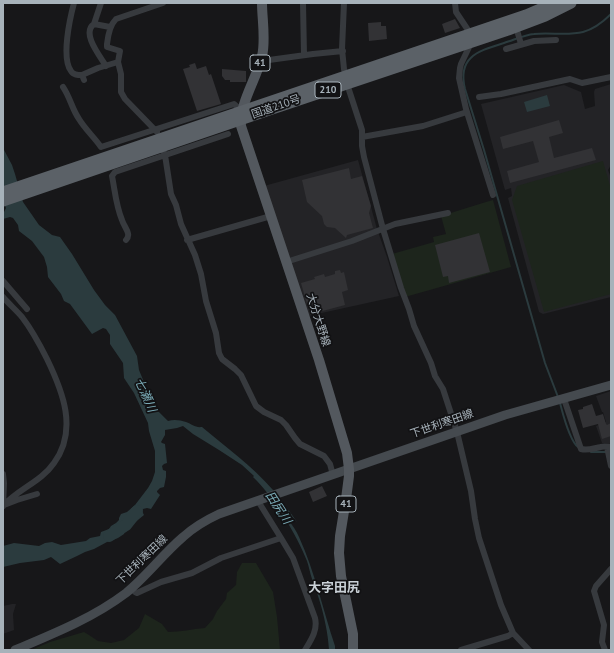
<!DOCTYPE html>
<html>
<head>
<meta charset="utf-8">
<style>
  body { margin:0 }
  #map { position:relative; width:614px; height:653px; overflow:hidden; background:#171719; font-family:"PT Sans",sans-serif }
  canvas { display:block }
  .frame { position:absolute; inset:0; border:4px solid #a7b2ba; pointer-events:none }
</style>
</head>
<body>
<div id="map">
<canvas width="614" height="653"></canvas>
<div class="frame"></div>
</div>
<script>
const context = document.querySelector('canvas').getContext('2d');
context.lineJoin = 'round';
function fill(path, color) { context.fillStyle = color; context.fill(path, 'evenodd'); }
function strokePath(path, color, width, dash) { context.strokeStyle = color; context.lineWidth = width; context.lineCap = dash ? 'butt' : 'round'; context.setLineDash(dash || []); context.stroke(path); }
function label(font, color, halo, rows, align = 'center') {
  context.font = font + ' "PT Sans","Noto Sans JP",sans-serif'; context.lineWidth = 3.5; context.setLineDash([]); context.textBaseline = 'middle'; context.strokeStyle = halo; context.fillStyle = color; for (const [text, x, y, turn = 0] of rows) {
    context.save(); context.translate(x, y); context.rotate((+turn || 0) * Math.PI / 180); context.textAlign = isNaN(turn) ? turn : align; if (halo) context.strokeText(text, 0, 0); context.fillText(text, 0, 0); context.restore();
  }
}
const built = new Path2D(`
  M611 84V165L608 170 611 178V297L543 314 539 312 508 198 512 196 511 188 505 190 481 104 564 85 581 92 585 109 595 106 594 92 595 89Z
  M358 160 377 229 387 257 399 296 308 316 264 186Z
  M611 391V444L602 443 596 426 606 422 603 412H602L596 396Z
  M12 604H16L13 614 14 630 3 634V606Z`);
const green = new Path2D(`
  M603 161 611 189V294L544 312 512 200 517 186Z
  M493 200 511 267 405 297 392 254 434 242 433 237 446 234 441 216 486 202Z
  M242 563H256L273 592 277 617 280 650H31L50 642 84 632 89 635 98 641 111 643 124 640 139 628 145 614 162 624 168 632C181 632 192 629 205 628L213 619 217 611 226 599 227 593 236 585 237 572Z`);
const water = new Path2D(`
  M547 95 550 106 527 112 524 102Z
  M3 148 12 165 15 174 23 202 39 225 52 235 60 237 72 254 94 290 105 305 115 315 137 356 139 370 146 387 158 411 168 421C174 419 180 420 186 422 192 424 195 428 202 427 226 447 252 466 273 490 282 500 289 511 297 522L279 503C283 515 294 525 299 537 315 572 323 610 335 646V650H329C328 633 324 615 319 599 317 592 314 586 312 579 310 573 309 567 307 561 297 535 273 496 253 477L254 476 242 465 219 450 193 434 183 426 177 428 165 430V435L161 442 162 443 165 444 167 463 164 464 162 466 163 470 166 471V477L164 487 160 488 157 491V492L160 495 151 509 147 508 143 509 142 511 144 515 133 524 126 523 123 524 122 528 125 531 124 534 118 538 107 542 94 549 85 552 77 556 60 564 51 557 44 560 20 563 3 567V546L14 543 39 546 45 543 52 542 61 545 86 541 90 538 100 536 101 532 109 529 111 526 116 523 119 520V518L121 514 127 512 135 505 148 488 152 481 155 472V451L149 431 148 423 134 393 124 378 123 363 110 344V335L106 329 103 328 92 334 70 304 64 301 61 294 48 277 47 267 44 257 32 241 19 231 18 225 13 218 10 217 3 219V214L6 208 3 202Z`);
const stream = new Path2D(`
  M558 397 545 363 484 150 465 89C457 56 479 51 504 43 514 40 524 35 534 34 550 32 567 36 583 32 594 29 603 22 611 14
  M560 403C563 414 569 440 578 447
  M591 452H606`);
const river = new Path2D(`
  M109 536 126 525 137 511`);
const building = new Path2D(`
  M455 19 460 28 445 33 442 24Z
  M381 22V26H386L387 39 369 41 368 23Z
  M195 63 197 69 206 66 209 75 211 74 221 104 197 111 183 69 190 67 189 65Z
  M222 69 246 71V82H230V80H225L222 76Z
  M559 120 563 133 549 137 554 158 592 148 596 160 510 183 507 171 539 162 533 141 503 149 500 137Z
  M349 168 351 179 362 176 371 206 369 213 373 228 347 235 346 238 335 228 327 227 324 224 322 216 307 202 302 180Z
  M479 233 490 272 449 283 448 276 443 277 435 245Z
  M340 270 341 273 344 272 348 290 342 292 345 305 315 313 312 303 307 304 301 283 315 279 314 277 324 274 325 277 335 274V271Z
  M592 404 596 416 603 414 606 424 607 425 611 423V436L602 439 598 424 583 428 578 410 583 409V407Z
  M322 486 327 496 313 502 309 492Z`);
const minor = new Path2D(`
  M74 3C70 18 61 58 71 71 73 75 78 75 82 75
  M303 3 304 55
  M344 3 342 49 344 69 349 90 362 130V146L364 157 383 229 401 288 409 309 414 326 431 363 435 376 443 389 457 432 471 491 475 519 479 538 501 605 513 633 529 650
  M455 3 456 12 470 33
  M94 24 101 3
  M516 27 521 44
  M471 43 461 64 460 68 459 78 466 109 493 195
  M506 49 534 41 556 40
  M261 59 269 60 313 54 343 51
  M106 66C100 56 81 33 94 24L110 27
  M84 80 82 75 98 68 118 62
  M63 87C70 97 72 109 79 119 85 129 94 137 101 147L234 104 242 111
  M479 97 501 94 570 79 582 83 611 77
  M157 132 125 99 121 92V74L118 62 120 51 107 47V44C108 35 110 25 116 19L163 3
  M362 137 423 126 467 112
  M162 147 165 155 171 194 176 205 181 224 195 255 201 274 206 301 216 333 219 353 222 359 235 369 241 375 256 406 264 412 281 420 286 425 295 438 300 444 324 456 330 464 333 475
  M126 240C132 234 124 227 122 220 116 206 115 191 112 176L115 172 228 134
  M187 240 271 216
  M286 262 352 241 395 224 448 213
  M3 281 27 309
  M3 297C9 304 16 310 22 317 32 330 40 345 47 359 63 392 78 430 54 463 41 482 18 489 3 506
  M564 399 581 449C588 451 594 448 601 447 604 446 608 447 611 447
  M607 447 611 466
  M3 474 4 483 3 506
  M258 501 281 538 293 558 315 618C318 630 311 640 305 650
  M4 505 17 500 37 494
  M131 588 135 592 137 593 161 582 192 573 221 558 281 538
  M461 650 508 636 513 633
  M605 650 602 642 604 625 594 591 596 586 611 569`);
const secondary = new Path2D(`
  M15 650C53 634 93 618 126 593 147 576 163 554 183 537 194 527 206 520 219 514L505 415 611 385`);
const primary = new Path2D(`
  M262 3C262 19 266 40 262 56 257 78 239 104 241 126L319 360 347 453 349 469V476L346 499 340 536 339 553 341 576 353 634V650`);
const trunk = new Path2D(`
  M3 192 526 15 554 3
  M3 201 272 109 508 30 545 16 571 3`);
const shields = [
  [260,63,20],
  [328,90,26],
  [346,504,20]
];
const shieldNames = [
  ["41",260,63],
  ["210",328,90],
  ["41",346,504]
];
const streetNames = [
  ["国道210号",276,107,-19],
  ["大分大野線",318,320,72],
  ["下世利寒田線",442,424,-19],
  ["下世利寒田線",142,560,-44]
];
const waterNames = [
  ["七瀬川",145,395,66],
  ["田尻川",278,508,57]
];
const quarterNames = [
  ["大字田尻",334,588]
];
fill(built, '#232326');
fill(green, '#1d251c');
fill(water, '#2b3b3e');
strokePath(stream, '#2b3b3e', 2);
strokePath(river, '#2b3b3e', 12);
fill(building, '#323235');
strokePath(minor, '#373a3e', 6);
strokePath(secondary, '#454a4f', 9);
strokePath(primary, '#53585e', 10);
strokePath(trunk, '#5b6167', 11);
for (const [x, y, w] of shields) { const box = new Path2D(); box.roundRect(x - w / 2, y - 8, w, 16, 3); context.fillStyle = '#121214'; context.fill(box); strokePath(box, '#a7b2ba', 1); }
label('bold 10px', '#a7b2ba', null, shieldNames);
label('11px', '#a7b2ba', '#121214', streetNames);
label('italic 12px', '#7bacb8', '#121214', waterNames);
label('bold 13px', '#c9d0d6', '#121214', quarterNames);
</script>
</body>
</html>
